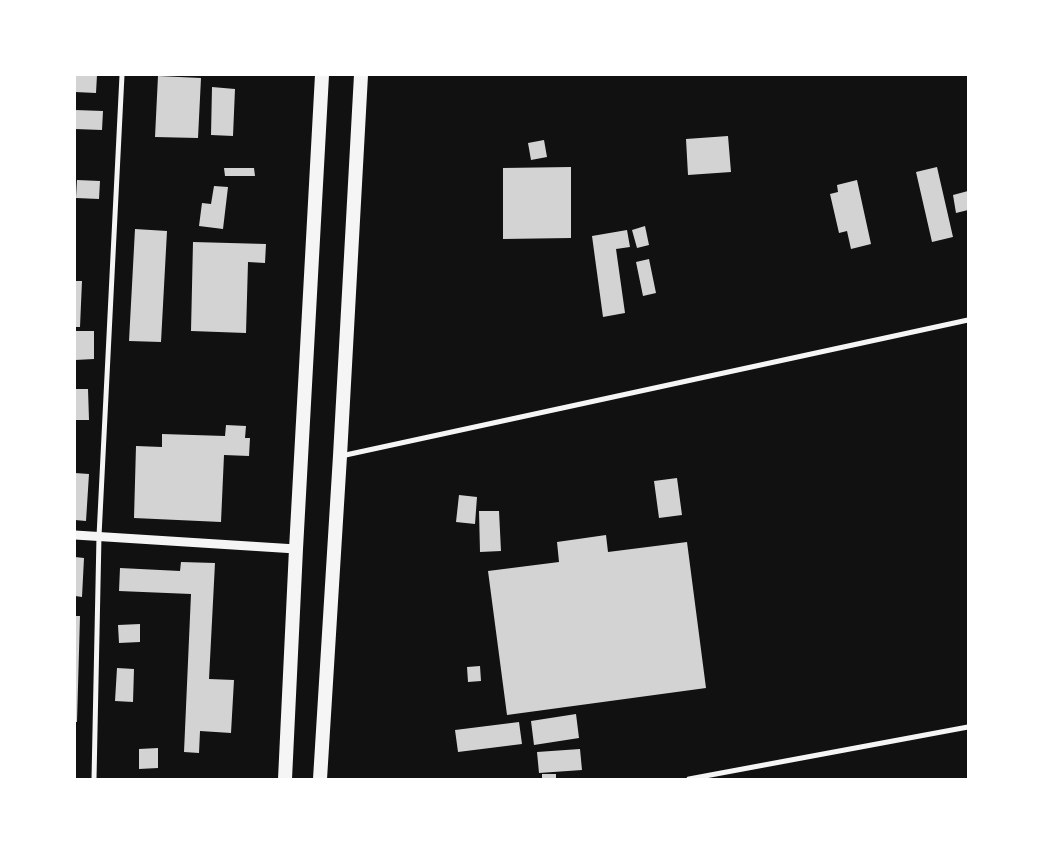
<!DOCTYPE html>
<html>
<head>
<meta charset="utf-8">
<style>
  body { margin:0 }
  #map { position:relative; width:1043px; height:854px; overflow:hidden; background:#111; font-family:Jost,sans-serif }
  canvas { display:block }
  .frame { position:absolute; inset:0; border:76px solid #fff; pointer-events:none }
</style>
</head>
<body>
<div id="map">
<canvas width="1043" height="854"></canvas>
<div class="frame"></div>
</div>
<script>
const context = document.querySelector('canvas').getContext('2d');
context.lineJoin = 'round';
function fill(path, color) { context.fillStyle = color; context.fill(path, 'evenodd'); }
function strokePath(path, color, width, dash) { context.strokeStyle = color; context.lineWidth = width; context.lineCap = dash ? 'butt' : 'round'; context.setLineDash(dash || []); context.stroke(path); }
const building = new Path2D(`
  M75 75H97L96 93 75 92Z
  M158 76 201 78 198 138 155 137Z
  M212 87 235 89 233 136 211 135Z
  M75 110 103 111 102 130 75 129Z
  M728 136 731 172 688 175 686 139Z
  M544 140 547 157 531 160 528 143Z
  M571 167V238L503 239V168Z
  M937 167 953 237 932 242 916 172Z
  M224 168H254L255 176H225Z
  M77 180 100 181 99 199 76 198Z
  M857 180 871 244 851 249 847 231 839 233 830 194 838 192 837 185Z
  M214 186 228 187 223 229 199 226 202 203 211 204Z
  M968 191V210L956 213 953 195Z
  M645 226 649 245 637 248 632 230Z
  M135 229 167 231 161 342 129 341Z
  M627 230 630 247 616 249 625 313 603 317 592 236Z
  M193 242 266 244 265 263 248 262 246 333 191 331Z
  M649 259 656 293 643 296 636 262Z
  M75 281H82L80 327H75Z
  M75 331H94V359L75 360Z
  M75 389H88L89 420H75Z
  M226 425 246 426 245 438H250L249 456 224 455 221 522 134 518 136 446 162 447V434L225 436Z
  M75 473 89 474 86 521 75 520Z
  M677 478 682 515 659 518 654 481Z
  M459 495 477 497 475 524 456 522Z
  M479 511H499L501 551 480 552Z
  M606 535 608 552 687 542 706 688 507 715 488 571 559 562 557 542Z
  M75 557 84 558 82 597 75 596Z
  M181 562 215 563 209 679 234 680 231 733 200 731 199 753 184 752 191 594 119 591 120 568 180 571Z
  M75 616H80L77 722H75Z
  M140 624V642L119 643 118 625Z
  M480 666 481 681 468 682 467 667Z
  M117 668 134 669 133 702 115 701Z
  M576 714 579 738 534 745 531 721Z
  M519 722 522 744 458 752 455 730Z
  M158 748V768L139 769V749Z
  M580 749 582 770 539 773 537 752Z
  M542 774H556V779H542Z`);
const minor = new Path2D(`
  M341 456 968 320
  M94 779 99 536 122 75
  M689 779 968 727`);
const tertiary = new Path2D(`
  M75 535 296 549`);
const trunk = new Path2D(`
  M285 779 296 549 322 75
  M320 779 340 456 361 75`);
fill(building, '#d3d3d3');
strokePath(minor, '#f5f5f5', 5);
strokePath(tertiary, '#f5f5f5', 9);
strokePath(trunk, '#f5f5f5', 14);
</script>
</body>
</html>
